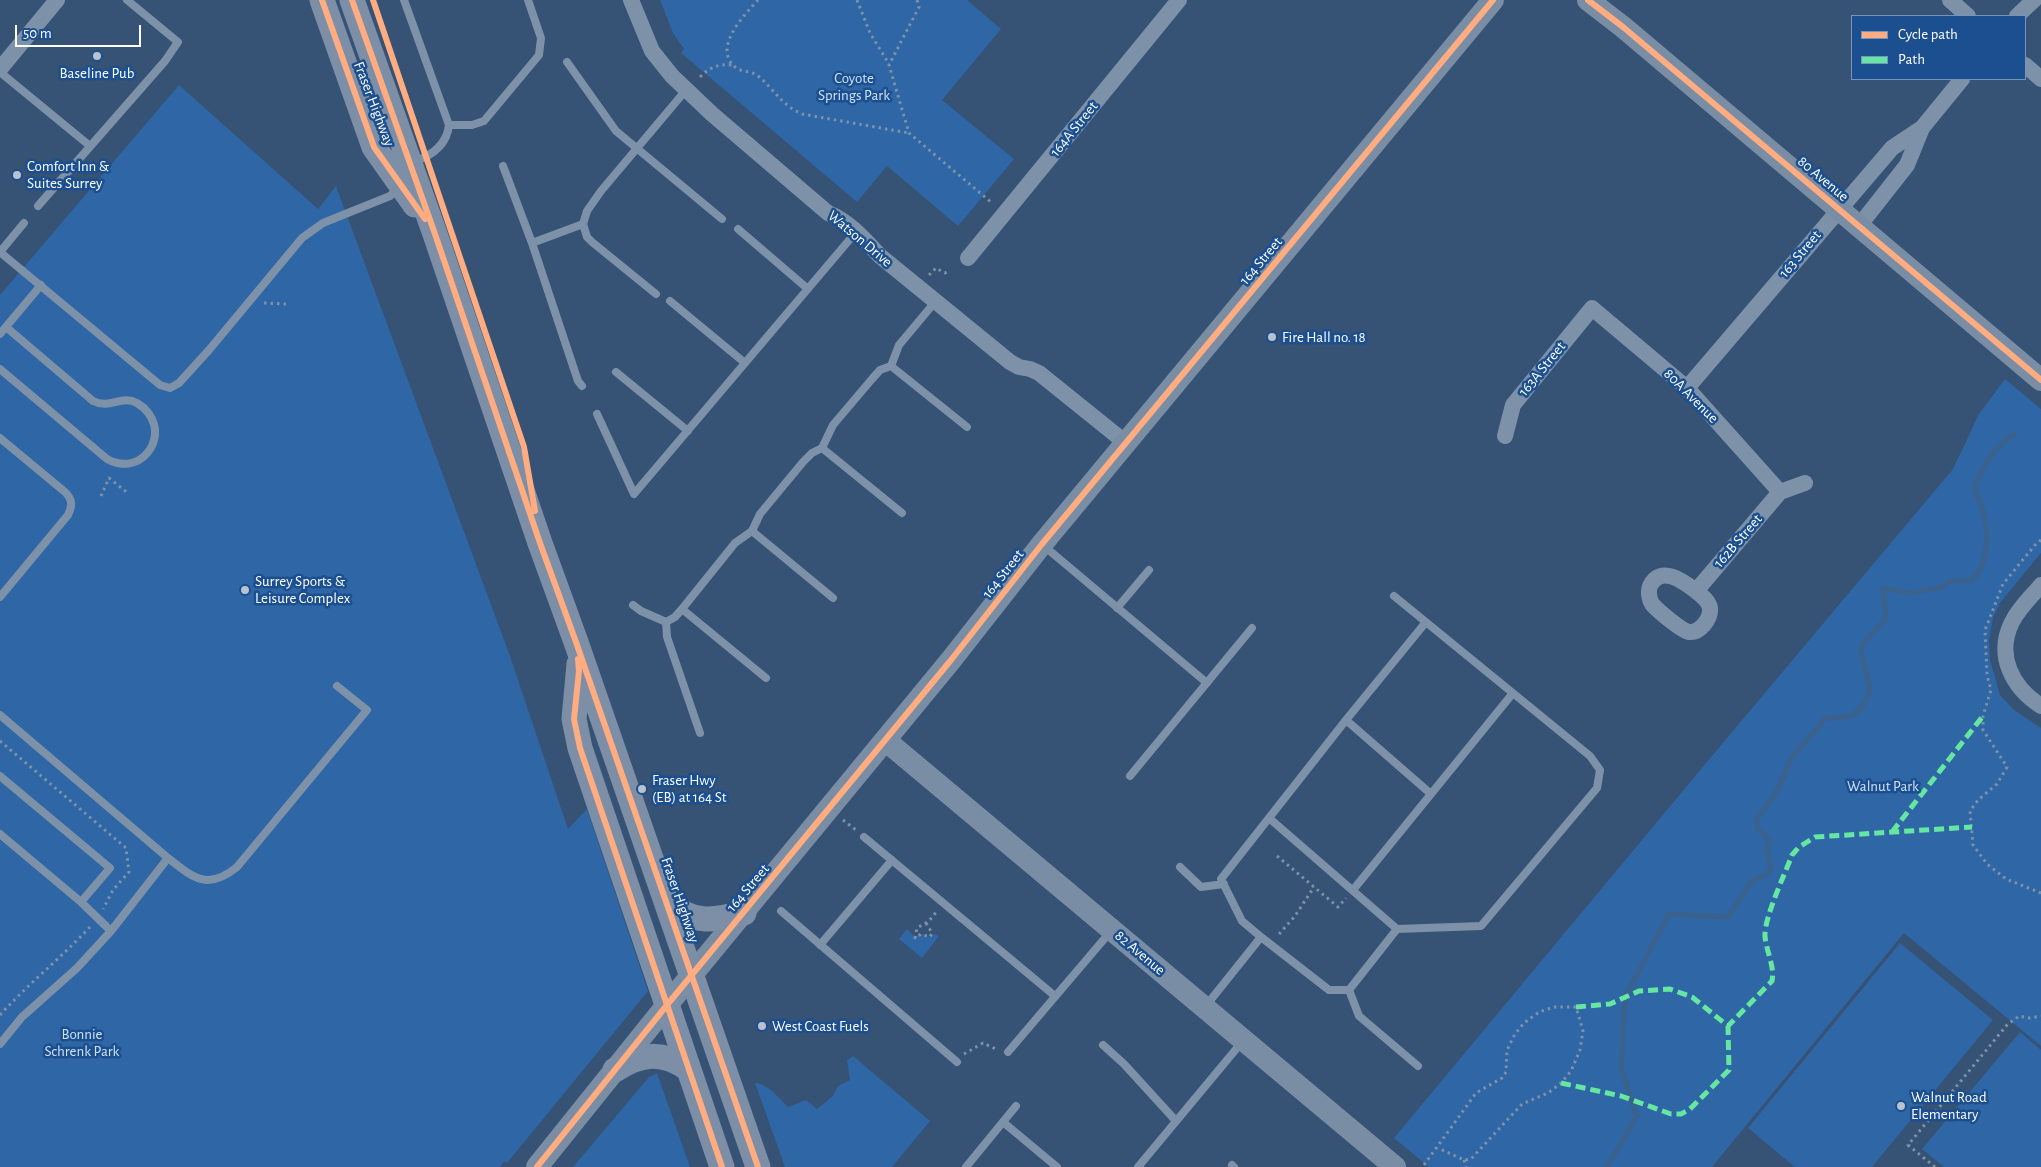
<!DOCTYPE html>
<html>
<head>
<meta charset="utf-8">
<style>
  body { margin:0 }
  #map { position:relative; width:2041px; height:1167px; overflow:hidden; background:#365274; font-family:"Alegreya Sans",sans-serif }
  canvas { display:block }
  .legend { position:absolute; left:1851px; top:15px; width:175px; height:65px; box-sizing:border-box; background:#1b4f8f; border:1px solid #7695bc; margin:0; padding:6px 9px; list-style:none; font-size:15px; color:#fff }
  .legend li { display:flex; align-items:center; gap:10px; height:25px }
  .legend b { width:25px; border:1px solid #7695bc }
  .scale { position:absolute; left:15px; top:25px; width:126px; height:22px; box-sizing:border-box; border:2px solid #fff; border-top:0; padding-left:6px; font-size:15px; line-height:18px; white-space:nowrap; color:#fff; -webkit-text-stroke:4px #1b4f8f; paint-order:stroke }
</style>
</head>
<body>
<div id="map">
<canvas width="2041" height="1167"></canvas>
<ul class="legend">
<li><b style="height:6px;background:#ffac80"></b>Cycle path</li>
<li><b style="height:6px;background:#66e7a1"></b>Path</li>
</ul>
<div class="scale">50 m</div>
</div>
<script>
const context = document.querySelector('canvas').getContext('2d');
context.lineJoin = 'round';
function fill(path, color) { context.fillStyle = color; context.fill(path, 'evenodd'); }
function strokePath(path, color, width, dash) { context.strokeStyle = color; context.lineWidth = width; context.lineCap = dash ? 'butt' : 'round'; context.setLineDash(dash || []); context.stroke(path); }
function label(font, color, halo, rows, align = 'center') {
  context.font = font + ' "Alegreya Sans",sans-serif'; context.lineWidth = 5; context.setLineDash([]); context.textBaseline = 'middle'; context.strokeStyle = halo; context.fillStyle = color; for (const [text, x, y, turn = 0] of rows) {
    context.save(); context.translate(x, y); context.rotate((+turn || 0) * Math.PI / 180); context.textAlign = isNaN(turn) ? turn : align; if (halo) context.strokeText(text, 0, 0); context.fillText(text, 0, 0); context.restore();
  }
}
const green = new Path2D(`
  M660 0H967L1001 29 942 100 1014 159 958 226 887 166 857 202 681 53 684 49 673 33Z
  M179 85 318 209 336 186 510 656 568 829 587 809 648 991 507 1163 504 1161 500 1167H0V295Z
  M2005 379 2041 409V553L2000 603 1993 618 1989 640 1990 660 2000 695 2014 710 2041 728V1046L1904 933 1712 1167H1429L1394 1138 1706 763 1953 469 1979 414Z
  M907 929 915 937 921 934 930 937 934 934 939 936 922 958 899 939Z
  M1900 943 1993 1020 1872 1167H1795L1748 1128Z
  M2020 1032 2041 1050V1167H1944L1922 1149Z
  M853 1056 930 1121 892 1167H785L755 1083C768 1084 779 1098 788 1107L806 1100 817 1109 833 1096 838 1086 850 1080 847 1060Z
  M657 1073 690 1167H573L649 1077Z`);
const stream = new Path2D(`
  M1607 1167 1637 1116 1621 1068 1625 997 1669 914 1728 917 1752 881 1766 875 1770 871 1771 867 1767 854 1769 840 1757 827 1756 820 1777 791 1791 758 1821 724 1824 719C1841 714 1850 724 1863 705 1866 700 1868 697 1870 691L1861 652 1862 645 1886 618 1883 588 1909 593 1943 587 1950 581H1970C1990 566 1989 530 1982 508 1980 501 1974 494 1976 486 1977 477 1992 452 1999 446 2003 442 2009 438 2014 434`);
const path = new Path2D(`
  M758 0C745 14 713 47 734 66 740 73 751 70 758 76 775 90 780 104 802 114L909 133
  M857 0 870 33 889 64
  M917 0 919 7 889 65 909 133 992 203
  M700 77C710 67 718 64 732 65
  M929 275 936 268 945 273 948 271
  M264 303 286 304
  M101 496 109 478 129 494
  M2041 540 2035 545 2003 584 1985 630 1987 675 1991 690 1983 716V730L2007 767 1997 784 1978 800 1970 811 1973 845 1987 864 2006 879 2041 893
  M0 741 126 848 129 872 113 890 103 909
  M843 820 856 830
  M1277 856 1338 907 1346 898
  M926 923 932 933 930 937 921 934 915 938 917 928 929 921 937 911
  M1279 934 1295 916 1314 887
  M0 1015C28 984 61 958 90 927
  M964 1054 983 1043 998 1050
  M1464 1160 1466 1167
  M1424 1165 1476 1093 1502 1078 1506 1072 1507 1050 1515 1034 1524 1023 1539 1012 1554 1007H1576L1583 1031 1580 1050 1571 1071 1561 1083 1548 1093 1522 1104 1471 1159 1464 1160 1438 1148
  M1935 1167 1908 1145 2007 1025 2019 1016 2030 1018 2041 1016`);
const lane = new Path2D(`
  M404 0 449 125C447 145 431 156 413 162
  M567 62 616 131 722 219
  M0 72 90 146
  M449 125H472L484 121 539 55 541 38 528 0
  M503 166 532 243 578 381 582 386
  M38 206 165 61 178 42 127 0
  M738 229 808 289
  M532 243 583 224
  M0 252 160 385 170 388 179 383 209 350 302 238 323 223 390 196 400 187
  M0 252 24 223
  M656 294 592 242 587 237 583 224 587 211 601 191 686 90
  M670 301 745 363
  M0 334 41 285
  M891 366 967 427
  M0 369 107 459C145 480 176 427 137 403 121 394 111 410 93 401L6 327
  M616 372 688 431
  M597 414 634 494 856 232
  M0 438 65 492C72 499 73 505 68 515L0 597
  M822 448 902 513
  M752 531 833 598
  M1044 546 1207 683
  M633 605 641 611 666 622 675 617 682 609 735 543 752 531 760 514 803 462 812 453 822 448 833 425 872 379 880 370 891 366 899 345 935 302
  M1117 608 1149 570
  M682 609 766 678
  M666 622 667 637 700 733
  M0 715 168 858 111 931 77 968 22 1017 0 1044
  M1346 720 1431 794 1353 890
  M0 776 110 868 81 902
  M1130 776 1252 628
  M1431 794 1513 693
  M1269 818 1397 929
  M0 834 81 902 111 931
  M864 837 1055 996
  M168 858C193 878 208 891 237 867L367 710 337 686
  M1180 867 1201 887 1224 884
  M781 911 957 1062
  M1261 937 1242 921 1221 879 1346 720 1426 622
  M820 945 892 860
  M1349 990 1359 1016 1418 1066
  M1205 1007 1261 937 1329 990H1349L1397 929 1481 926 1597 788 1600 770 1590 756 1394 596
  M1103 1045 1124 1064 1176 1121
  M1008 1052 1111 931
  M1003 1122 1057 1167
  M1232 1165 1234 1167
  M966 1167 1016 1106
  M1138 1167 1242 1042`);
const street = new Path2D(`
  M631 0 652 51 672 76 712 114 828 213C849 221 866 241 880 256L1010 362 1019 367 1030 369 1039 373 1126 443
  M1950 0 1968 16
  M2017 16 2034 0
  M2025 65 2041 79
  M0 69 57 0
  M1859 226 1907 165 1922 128
  M968 258 1179 0
  M1687 388 1892 148 1922 128 1962 79
  M1505 436 1513 405 1592 308 1687 388 1780 492
  M2041 585C2031 597 2019 608 2012 622 1995 656 2013 688 2041 706
  M1696 591C1701 595 1709 601 1710 608 1711 619 1700 633 1689 632 1682 631 1658 611 1652 604 1649 599 1648 591 1650 586 1661 564 1684 582 1696 591L1780 492 1805 483`);
const secondary = new Path2D(`
  M1588 0 1623 27 2041 380
  M885 740 1395 1167
  M537 1167 667 1005 951 660 1042 544 1493 0`);
const primary = new Path2D(`
  M322 0 374 147 415 205
  M352 0 435 234 540 543 576 642 758 1167
  M579 664 574 719 580 748 722 1167
  M667 902C693 924 712 921 744 913
  M615 1070C641 1053 663 1051 688 1069`);
const quiet = new Path2D(`
  M1892 832 1983 716
  M1576 1007 1610 1004 1639 991 1670 989 1692 997 1728 1026 1772 981C1775 966 1766 951 1765 936 1764 918 1785 874 1792 855L1799 847 1815 837 1972 827
  M1561 1083 1621 1096 1671 1114H1681L1690 1109 1729 1070 1728 1026`);
const cycleway = new Path2D(`
  M322 0 374 147 425 219
  M352 0 435 234 540 543 576 642 758 1167
  M373 0 524 447 535 511
  M1588 0 1623 27 2041 380
  M578 659 579 671 574 719 580 748 722 1167
  M537 1167 667 1005 951 660 1042 544 1493 0`);
const markers = [
  [97,56,5,"#b9c2ce"],
  [17,175,5,"#b9c2ce"],
  [1272,337,5,"#b9c2ce"],
  [245,590,5,"#b9c2ce"],
  [642,789,5,"#b9c2ce"],
  [762,1026,5,"#b9c2ce"],
  [1901,1106,5,"#b9c2ce"]
];
const poiNames = [
  ["Baseline Pub",97,73,"center"],
  ["Comfort Inn &",27,166],
  ["Suites Surrey",27,183],
  ["Fire Hall no. 18",1282,337],
  ["Surrey Sports &",255,581],
  ["Leisure Complex",255,598],
  ["Fraser Hwy",652,780],
  ["(EB) at 164 St",652,797],
  ["West Coast Fuels",772,1026],
  ["Walnut Road",1911,1097],
  ["Elementary",1911,1114]
];
const parkNames = [
  ["Coyote",854,78],
  ["Springs Park",854,95],
  ["Walnut Park",1883,786],
  ["Bonnie",82,1034],
  ["Schrenk Park",82,1051]
];
const streetNames = [
  ["Fraser Highway",374,104,69],
  ["164A Street",1074,129,-51],
  ["80 Avenue",1823,179,40],
  ["Watson Drive",860,239,40],
  ["163 Street",1800,254,-50],
  ["164 Street",1261,261,-50],
  ["163A Street",1542,369,-51],
  ["80A Avenue",1691,396,45],
  ["162B Street",1738,541,-49],
  ["164 Street",1003,574,-52],
  ["164 Street",748,888,-50],
  ["Fraser Highway",680,900,71],
  ["82 Avenue",1140,953,40]
];
fill(green, '#2f66a5');
strokePath(stream, '#3b618d', 5);
strokePath(path, '#7d92a8', 3, [2.5, 4]);
strokePath(lane, '#7d92a8', 8);
strokePath(street, '#7d92a8', 16);
strokePath(secondary, '#798da4', 22);
strokePath(primary, '#7d8ea7', 25);
strokePath(quiet, '#66e7a1', 5, [10, 5]);
strokePath(cycleway, '#ffac80', 6);
for (const [x, y, r, color] of markers) { const dot = new Path2D(); dot.arc(x, y, r, 0, 2 * Math.PI); context.fillStyle = color; context.fill(dot); strokePath(dot, '#1b4f8f', 2); }
label('15px', '#fff', '#1b4f8f', poiNames, 'left');
label('15px', '#cfe3fa', '#1b4f8f', parkNames);
label('15px', '#fff', '#1b4f8f', streetNames);
</script>
</body>
</html>
